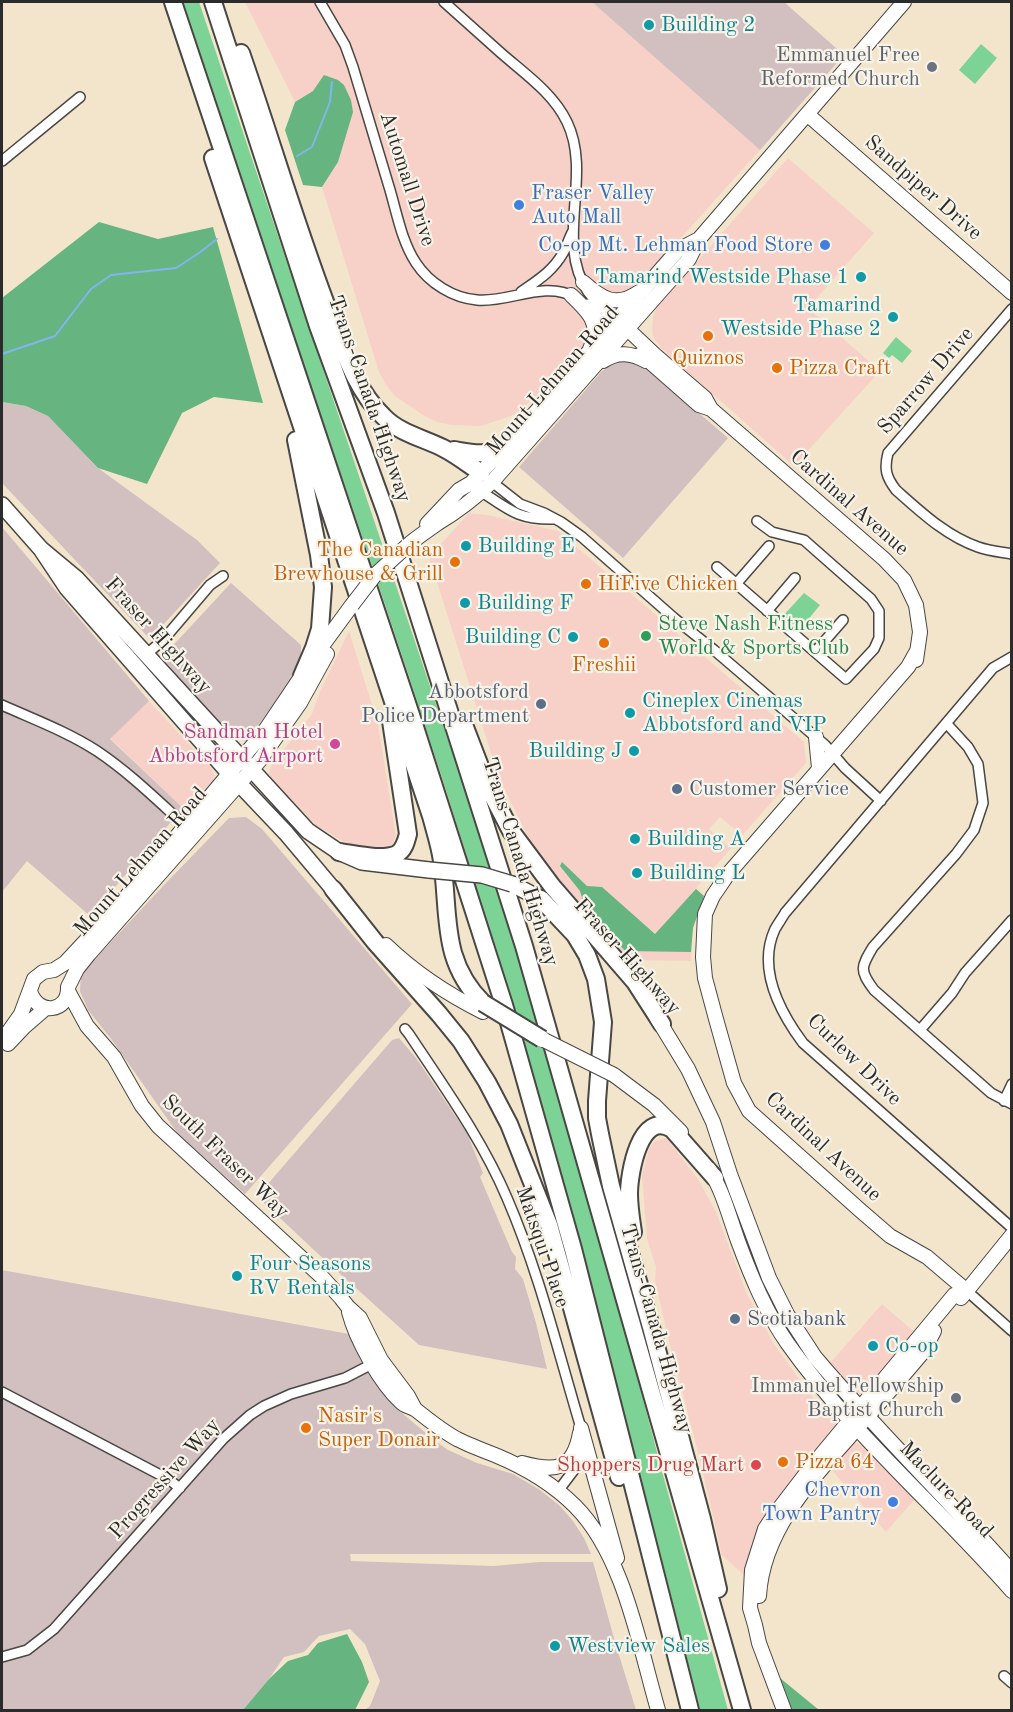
<!DOCTYPE html>
<html>
<head>
<meta charset="utf-8">
<style>
  body { margin:0 }
  #map { position:relative; width:1013px; height:1712px; overflow:hidden; background:#f3e5cc; font-family:"Old Standard TT",serif }
  canvas { display:block }
  .frame { position:absolute; inset:0; border:3px solid #2b2b2b; pointer-events:none }
</style>
</head>
<body>
<div id="map">
<canvas width="1013" height="1712"></canvas>
<div class="frame"></div>
</div>
<script>
const context = document.querySelector('canvas').getContext('2d');
context.lineJoin = 'round';
function fill(path, color) { context.fillStyle = color; context.fill(path, 'evenodd'); }
function strokePath(path, color, width, dash) { context.strokeStyle = color; context.lineWidth = width; context.lineCap = dash ? 'butt' : 'round'; context.setLineDash(dash || []); context.stroke(path); }
function label(font, color, halo, rows, align = 'center') {
  context.font = font + ' "Old Standard TT",serif'; context.lineWidth = 4.5; context.setLineDash([]); context.textBaseline = 'middle'; context.strokeStyle = halo; context.fillStyle = color; for (const [text, x, y, turn = 0] of rows) {
    context.save(); context.translate(x, y); context.rotate((+turn || 0) * Math.PI / 180); context.textAlign = isNaN(turn) ? turn : align; if (halo) context.strokeText(text, 0, 0); context.fillText(text, 0, 0); context.restore();
  }
}
const built = new Path2D(`
  M245 2H592L760 150 557 376 523 408 511 416 481 426 451 425 437 422 423 415 395 396 386 385 379 372 322 187 338 162 313 91 295 102Z
  M788 158 874 233 808 308 880 371 794 466 661 348 653 337 652 328 653 317 657 307Z
  M469 513 487 515 558 531 804 742 806 763 696 888 704 896 693 928 691 961 625 960 538 856 527 835 499 778 429 557ZM720 817 739 833 728 846 709 829Z
  M349 631 378 724 396 836 393 843 388 848 379 849 359 847 346 843 317 826 271 779 269 772 272 764 312 714 319 694Z
  M149 701 212 769 214 775 213 781 189 807 183 808 110 738Z
  M666 1138 698 1179 716 1212 746 1292 774 1344 809 1393 838 1425 767 1515 752 1548 746 1577 722 1555 699 1456 669 1341 655 1281 656 1267 647 1239 642 1175 649 1149 655 1141Z
  M882 1304 917 1334 868 1392 862 1394 856 1393 830 1363Z
  M855 1443 864 1446 915 1499 886 1532 830 1468 848 1447Z`);
const industrial = new Path2D(`
  M592 2H784L844 55 760 150Z
  M625 360 641 364 649 370 728 438 623 558 519 467 601 372 611 364Z
  M2 402 26 406 48 416 98 468 197 540 220 563 150 639 2 483Z
  M2 527 149 701 110 739 183 808 90 916 27 861 2 892Z
  M231 583 301 645V666L247 741 232 739 164 660 166 653Z
  M246 817 262 829 412 1004 245 1194 178 1134 112 1040 88 1010 80 991 81 974 164 885 229 818Z
  M399 1038 416 1058 467 1133 483 1173 480 1177 512 1252 516 1257 515 1269 523 1279 536 1323 547 1369 419 1345 315 1251 264 1203 263 1197 267 1185 392 1040Z
  M2 1270 349 1334 372 1377 402 1413 434 1440 448 1450 477 1463 513 1474 540 1490 560 1506 573 1521 584 1538 591 1554H350L351 1561 493 1566 540 1562H593L615 1642 636 1710H365L370 1706 380 1681 365 1644 350 1629 319 1636 304 1652 284 1657 269 1679 243 1710H2Z`);
const green = new Path2D(`
  M179 2H199L486 852 540 1029 608 1266 663 1475 728 1710H700C622 1400 541 1090 444 784 360 522 267 263 179 2Z
  M981 44 997 58 975 84 959 70Z
  M896 337 912 351 902 363 892 355 889 358 883 353Z
  M804 593 820 605 798 632 781 618Z`);
const forest = new Path2D(`
  M324 75 338 80 344 85 351 100 353 112 338 162 322 187 303 185 285 130 295 102 313 91Z
  M99 222 158 239 213 227 263 403 214 397 182 413 147 484 98 468 48 416 26 406 2 402V298Z
  M562 862 587 886 602 887 655 934 696 889 704 896 693 928 691 952 625 951 584 905 580 891 560 866Z
  M347 1634 362 1662 369 1682 355 1710H243L269 1679 288 1661 308 1655 318 1643Z
  M780 1678 819 1710H792Z`);
const stream = new Path2D(`
  M297 156 312 147 330 102 332 82
  M2 354 55 336 91 289 111 275 176 268 199 253 217 239`);
const street = new Path2D(`
  M320 2 345 45 353 67C365 108 378 149 390 190 397 214 402 242 416 263 429 283 453 298 477 300 509 303 544 280 575 297
  M444 2C463 19 482 36 501 53 525 74 553 93 567 122 593 176 554 241 588 292 595 302 608 311 618 320
  M2 161 80 97
  M521 292C538 280 552 272 563 253 567 246 569 238 573 231
  M587 304 612 327
  M1012 309 888 453C884 469 886 477 896 490 921 512 946 536 978 547 989 551 1001 552 1012 554
  M492 482 520 504 544 513 561 522 582 537 674 618 714 650 825 745 845 768 881 801
  M482 492C509 510 519 520 554 519
  M717 567 846 679 874 649 879 638V611L871 599 804 540 772 532 757 521
  M736 584 769 546
  M767 611 795 578
  M815 652 843 620
  M147 654 164 639 210 585 223 576
  M1012 657 993 668 785 913C782 918 778 924 775 929 757 968 780 1012 803 1043L1012 1228
  M2 705C33 719 68 732 97 751 130 773 159 802 188 828
  M946 723 968 747 978 764 983 803 974 830 956 854 873 947C861 967 859 970 874 990L991 1093 1012 1104
  M405 1029 409 1034C444 1087 482 1139 507 1198 539 1272 558 1351 581 1428L583 1452 580 1462 558 1491
  M920 1030 952 993 965 973 1012 920
  M1004 1101 1012 1084
  M967 1291 1012 1331
  M2 1392 168 1479 180 1488
  M2 1657 27 1650 54 1629 223 1439 250 1415 264 1406 291 1394 345 1378 376 1362
  M1004 1676 1012 1683`);
const secondary = new Path2D(`
  M807 114 1012 293
  M583 282C602 299 616 308 639 292
  M571 295C589 312 602 324 590 349
  M618 320 655 355 705 398 711 409 884 559 904 580 916 605 920 632 916 660
  M641 354 699 405 711 409
  M603 361C618 351 631 353 646 361
  M427 524 459 490 471 483 505 447 678 250 699 239
  M407 546C417 537 427 531 438 523 457 512 476 497 492 482L689 259 699 239 904 2
  M917 651 908 667 728 874 713 896 705 914 703 957 705 978 716 1019 734 1083 741 1096 749 1111 861 1211 890 1236 927 1257 967 1291
  M816 737 819 768
  M386 945C415 973 447 994 483 1012
  M68 987 77 969 89 954 260 760 300 703 327 654
  M30 991C37 1016 69 1013 68 987
  M68 991 87 1026 114 1057 142 1106 158 1126 322 1277 341 1298 348 1307 360 1318 381 1360 408 1396 415 1409
  M657 1018 688 1069 713 1122 730 1174 769 1278 787 1314 815 1357 827 1371C886 1439 951 1503 1012 1572
  M2 1041 21 1014 34 979 43 972 54 970 65 963 121 903 264 732 322 646 352 605
  M8 1044 24 1027 46 1008
  M614 1075 654 1105 681 1132
  M709 1169C723 1191 729 1216 738 1241 751 1276 766 1313 788 1344 852 1434 938 1507 1012 1591
  M961 1298 1012 1235
  M349 1312C356 1339 380 1383 401 1402 405 1406 411 1407 416 1410 430 1421 442 1431 457 1439 469 1445 482 1450 495 1455 524 1467 553 1484 575 1506 624 1555 639 1645 658 1710
  M581 1428 617 1558
  M522 1463C555 1472 573 1471 580 1433
  M759 1596C763 1527 817 1474 860 1425 881 1401 902 1377 923 1352L934 1331
  M784 1710 759 1643 755 1625 750 1608 752 1570 765 1529 775 1514 811 1467 954 1295 967 1291`);
const primary = new Path2D(`
  M2 505 41 549 67 588 229 773 286 833 333 889
  M41 549 77 579 308 831 339 852 362 862 429 870
  M512 884 541 899`);
const highway = new Path2D(`
  M173 2 414 724 504 1005 573 1249 690 1710
  M213 2 318 326 386 513 524 946 742 1710
  M241 53C272 142 298 233 332 320 345 354 356 390 383 416 399 433 423 438 443 448 457 455 468 464 481 473
  M213 158 431 816C435 831 440 846 442 861 450 915 440 960 483 1003
  M296 440 319 555 323 587 320 629 314 648 302 676
  M454 450C477 454 483 456 505 447
  M463 722 488 787 511 831 552 886 635 982 662 1024
  M339 852C355 854 382 861 397 854 404 850 406 842 408 834L391 721
  M333 889 375 942 439 1014 461 1041 487 1082 509 1124 549 1225 619 1477
  M541 899 575 935 587 955 596 979 603 1022 597 1101V1118L600 1134 611 1186 651 1327 702 1519 718 1589
  M633 1232C631 1219 629 1207 629 1194 629 1173 640 1109 672 1129L715 1178`);
const secondaryBridge = new Path2D(`
  M352 605 375 575 407 546
  M534 1035 614 1075`);
const primaryBridge = new Path2D(`
  M429 870 482 875 512 884`);
const highwayBridge = new Path2D(`
  M483 1003 542 1039`);
const markers = [
  [649,25,6,"#0f9aa8"],
  [932,67,6,"#6b7280"],
  [519,205,6,"#3f7fe0"],
  [825,245,6,"#3f7fe0"],
  [861,277,6,"#0f9aa8"],
  [893,317,6,"#0f9aa8"],
  [708,336,6,"#e8710a"],
  [777,368,6,"#e8710a"],
  [466,546,6,"#0f9aa8"],
  [455,562,6,"#e8710a"],
  [586,584,6,"#e8710a"],
  [465,603,6,"#0f9aa8"],
  [646,636,6,"#2e9e5b"],
  [573,637,6,"#0f9aa8"],
  [604,643,6,"#e8710a"],
  [541,704,6,"#5c6f8a"],
  [630,713,6,"#0f9aa8"],
  [335,744,6,"#d1479c"],
  [634,751,6,"#0f9aa8"],
  [677,789,6,"#5c6f8a"],
  [635,839,6,"#0f9aa8"],
  [637,873,6,"#0f9aa8"],
  [237,1276,6,"#0f9aa8"],
  [735,1319,6,"#5c6f8a"],
  [873,1346,6,"#0f9aa8"],
  [956,1398,6,"#6b7280"],
  [306,1428,6,"#e8710a"],
  [783,1462,6,"#e8710a"],
  [756,1465,6,"#e0444e"],
  [893,1502,6,"#3f7fe0"],
  [555,1646,6,"#0f9aa8"]
];
const cultureNames = [
  ["Building 2",661,25],
  ["Tamarind Westside Phase 1",849,277,"right"],
  ["Tamarind",881,305,"right"],
  ["Westside Phase 2",881,329,"right"],
  ["Building E",478,546],
  ["Building F",477,603],
  ["Building C",561,637,"right"],
  ["Cineplex Cinemas",642,701],
  ["Abbotsford and VIP",642,725],
  ["Building J",622,751,"right"],
  ["Building A",647,839],
  ["Building L",649,873],
  ["Four Seasons",249,1264],
  ["RV Rentals",249,1288],
  ["Co-op",885,1346],
  ["Westview Sales",567,1646]
];
const worshipNames = [
  ["Emmanuel Free",920,55],
  ["Reformed Church",920,79],
  ["Immanuel Fellowship",944,1386],
  ["Baptist Church",944,1410]
];
const streetNames = [
  ["Automall Drive",407,179,72],
  ["Sandpiper Drive",923,188,41],
  ["Mount Lehman Road",553,381,-49],
  ["Sparrow Drive",926,381,-49],
  ["Trans-Canada Highway",369,399,71],
  ["Cardinal Avenue",849,503,41],
  ["Fraser Highway",158,636,48],
  ["Mount Lehman Road",141,862,-49],
  ["Trans-Canada Highway",520,862,73],
  ["Fraser Highway",627,957,48],
  ["Curlew Drive",854,1060,44],
  ["Cardinal Avenue",823,1147,43],
  ["South Fraser Way",225,1157,44],
  ["Matsqui Place",542,1247,71],
  ["Trans-Canada Highway",656,1329,74],
  ["Progressive Way",165,1479,-48],
  ["Maclure Road",946,1490,46]
];
const shopNames = [
  ["Fraser Valley",531,193,"left"],
  ["Auto Mall",531,217,"left"],
  ["Co-op Mt. Lehman Food Store",813,245],
  ["Chevron",881,1490],
  ["Town Pantry",881,1514]
];
const foodNames = [
  ["Quiznos",708,358,"center"],
  ["Pizza Craft",789,368],
  ["The Canadian",443,550,"right"],
  ["Brewhouse & Grill",443,574,"right"],
  ["HiFive Chicken",598,584],
  ["Freshii",604,665,"center"],
  ["Nasir's",318,1416],
  ["Super Donair",318,1440],
  ["Pizza 64",795,1462]
];
const leisureNames = [
  ["Steve Nash Fitness",658,624],
  ["World & Sports Club",658,648]
];
const serviceNames = [
  ["Abbotsford",529,692,"right"],
  ["Police Department",529,716,"right"],
  ["Customer Service",689,789],
  ["Scotiabank",747,1319]
];
const hotelNames = [
  ["Sandman Hotel",323,732],
  ["Abbotsford Airport",323,756]
];
const healthNames = [
  ["Shoppers Drug Mart",744,1465]
];
fill(built, '#f7d1c8');
fill(industrial, '#d2bfc0');
fill(green, '#7dd296');
fill(forest, '#66b47f');
strokePath(stream, '#82b5ef', 2);
strokePath(street, '#494743', 12);
strokePath(secondary, '#494743', 16);
strokePath(primary, '#494743', 18);
strokePath(highway, '#494743', 20);
strokePath(street, '#fff', 9);
strokePath(secondary, '#fff', 14);
strokePath(primary, '#fff', 15);
strokePath(highway, '#fff', 16);
strokePath(secondaryBridge, '#494743', 16, []);
strokePath(primaryBridge, '#494743', 18, []);
strokePath(highwayBridge, '#494743', 20, []);
strokePath(secondaryBridge, '#fff', 14);
strokePath(primaryBridge, '#fff', 15);
strokePath(highwayBridge, '#fff', 16);
for (const [x, y, r, color] of markers) { const dot = new Path2D(); dot.arc(x, y, r, 0, 2 * Math.PI); context.fillStyle = color; context.fill(dot); strokePath(dot, '#f7f3e8', 2); }
label('21px', '#0d838f', '#f7f3e8', cultureNames, 'left');
label('21px', '#5b616d', '#f7f3e8', worshipNames, 'right');
label('21px', '#2b2b2b', '#f7f3e8', streetNames);
label('21px', '#366cbe', '#f7f3e8', shopNames, 'right');
label('21px', '#c56008', '#f7f3e8', foodNames, 'left');
label('21px', '#27864d', '#f7f3e8', leisureNames, 'left');
label('21px', '#4e5e75', '#f7f3e8', serviceNames, 'left');
label('21px', '#b23c85', '#f7f3e8', hotelNames, 'right');
label('21px', '#be3a42', '#f7f3e8', healthNames, 'right');
</script>
</body>
</html>
